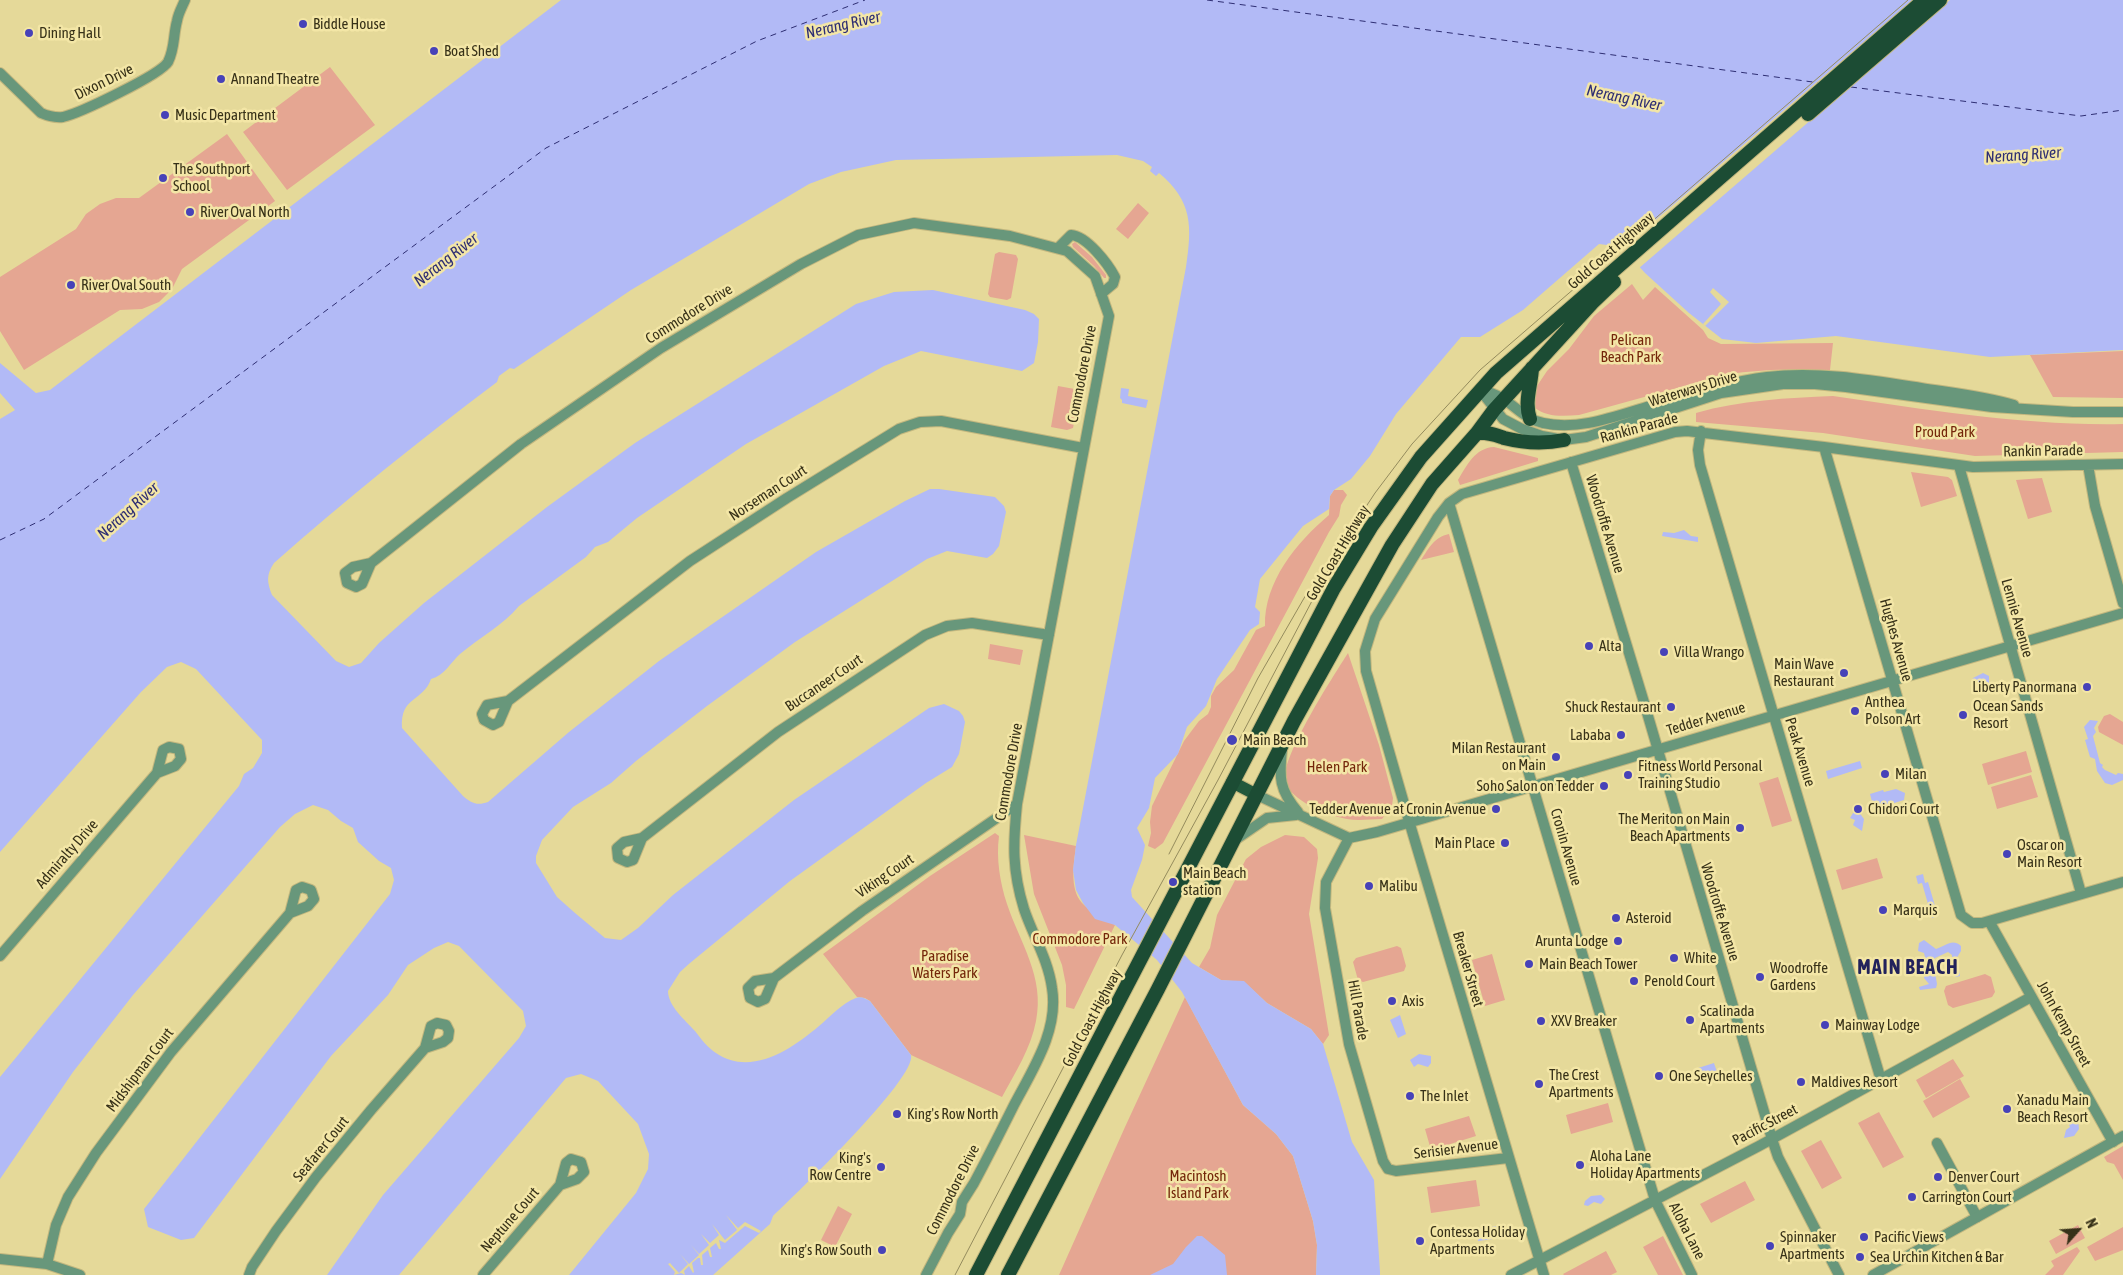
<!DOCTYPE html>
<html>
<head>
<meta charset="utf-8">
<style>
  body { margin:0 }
  #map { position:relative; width:2123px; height:1275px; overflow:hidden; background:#e5d999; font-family:"Asap Condensed",sans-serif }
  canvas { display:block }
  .north { position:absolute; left:2053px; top:1205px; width:50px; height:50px; -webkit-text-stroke:4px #f3e6a6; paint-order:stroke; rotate:64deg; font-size:14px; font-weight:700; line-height:20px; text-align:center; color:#373118 }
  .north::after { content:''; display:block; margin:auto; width:18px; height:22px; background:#373118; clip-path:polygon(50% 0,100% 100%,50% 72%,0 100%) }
</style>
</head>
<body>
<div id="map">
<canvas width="2123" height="1275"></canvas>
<div class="north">N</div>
</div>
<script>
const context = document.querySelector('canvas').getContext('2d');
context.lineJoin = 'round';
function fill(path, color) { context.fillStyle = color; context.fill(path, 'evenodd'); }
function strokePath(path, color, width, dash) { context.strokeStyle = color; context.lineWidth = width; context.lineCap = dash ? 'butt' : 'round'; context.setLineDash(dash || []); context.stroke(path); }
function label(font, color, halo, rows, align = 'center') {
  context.font = font + ' "Asap Condensed",sans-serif'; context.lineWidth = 5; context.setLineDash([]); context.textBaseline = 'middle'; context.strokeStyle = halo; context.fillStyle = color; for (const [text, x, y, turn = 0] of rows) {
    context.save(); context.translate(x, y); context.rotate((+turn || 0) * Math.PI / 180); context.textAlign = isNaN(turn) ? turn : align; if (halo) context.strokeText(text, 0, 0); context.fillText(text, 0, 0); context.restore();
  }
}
const green = new Path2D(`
  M330 67 375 125 287 190 243 132Z
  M227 134 275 201 182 269 172 289 159 302 142 309 120 310 24 370 0 331V277L76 229 86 214 100 204 116 198H139Z
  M1138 203 1149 213 1128 239 1116 229Z
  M1075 242 1092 257 1106 275V278H1104L1094 266 1073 247 1072 244Z
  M999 252 1016 255 1018 259 1011 298 1007 300 990 297 988 294 995 254Z
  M1632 284 1643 300 1655 287 1703 330 1708 338 1721 344 1833 343 1830 370C1794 369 1759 369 1724 375L1579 415C1564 416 1547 418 1534 407L1533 392 1547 371 1569 349 1594 316Z
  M2123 351V398L2053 397 2030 355Z
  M1058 386 1080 390 1073 428 1067 430 1051 427Z
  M1833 396C1930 410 2025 426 2123 424V452L1975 456 1823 433 1696 422V413C1741 400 1787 398 1833 396Z
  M1494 447 1538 458V461L1460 485 1458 480C1467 465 1475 448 1494 447Z
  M1911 472 1948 477 1952 480 1957 496 1921 507Z
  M2042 478 2052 512 2028 519 2016 480Z
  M1334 490H1343L1347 495 1341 505 1339 516 1329 532 1163 843 1155 849 1148 846 1151 833 1150 822 1152 806 1184 741 1199 721 1208 714 1211 707V696L1216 687 1234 670 1256 630 1265 626C1264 582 1296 543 1329 515L1330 496Z
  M1449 534 1454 552 1421 560C1429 548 1434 537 1449 534Z
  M990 644 1023 650 1020 665 988 659Z
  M1348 653 1379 745 1393 798 1392 806 1382 819C1371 819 1358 821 1347 819 1329 816 1288 800 1285 780 1281 757 1334 675 1348 653Z
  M2110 714 2123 722V745L2099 732 2098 727 2104 716Z
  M2026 751 2032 772 1988 785 1982 764Z
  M2031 775 2038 797 1997 809 1991 787Z
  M1778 777 1792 821 1772 827 1759 783Z
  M995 833 999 836C996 858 1000 883 1007 904 1020 943 1045 977 1036 1021 1031 1048 1015 1073 1002 1097L911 1055 870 1001 865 998 857 997 823 954 930 876Z
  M1024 835 1076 846C1074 863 1069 888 1082 903 1090 912 1106 918 1115 925L1074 1009 1066 1007V985L1062 965 1034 894Z
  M1285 835 1304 837 1317 849 1318 858 1309 914 1329 1035 1323 1044 1311 1029 1267 1003 1244 982 1221 980 1199 967 1210 948 1217 915 1246 859 1261 847Z
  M1877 858 1883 878 1842 890 1836 870Z
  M1397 946 1401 948 1406 966 1404 971 1363 982 1358 980 1353 962 1356 958Z
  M1492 954 1505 1000 1485 1006 1472 960Z
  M1985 974 1991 977 1995 992 1992 997 1953 1008 1948 1005 1944 991 1946 986Z
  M1185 997 1243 1105 1276 1134 1293 1156 1313 1221 1317 1245 1316 1275H1059L1125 1127Z
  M1953 1059 1964 1076 1926 1098 1916 1080Z
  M1960 1079 1970 1097 1933 1118 1923 1101Z
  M1608 1103 1613 1122 1571 1134 1566 1115Z
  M1879 1112 1904 1157 1883 1168 1858 1123Z
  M1469 1116 1476 1136 1431 1150 1425 1129Z
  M1821 1140 1842 1178 1822 1189 1801 1151Z
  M2123 1146V1180L2114 1164 2107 1162 2104 1157Z
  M1476 1180 1480 1206 1431 1213 1427 1187Z
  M1745 1181 1755 1200 1711 1223 1700 1204Z
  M838 1206 852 1214 835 1247 821 1240Z
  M2078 1225 2085 1238 2056 1254 2049 1241Z
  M2123 1227V1250L2095 1261 2087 1247Z
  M1663 1236 1683 1275H1658L1643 1247Z
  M2077 1247 2080 1251 2063 1275H2045L2054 1266 2051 1261Z
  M1606 1251 1617 1272 1611 1275H1564L1563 1274Z`);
const water = new Path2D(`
  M561 0H2123V350L1990 357 1836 336 1756 343 1722 339 1689 313 1645 273 1625 251 1615 246 1599 244 1523 310 1480 337H1461L1396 414 1370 456 1351 479 1334 490 1330 496 1329 509 1303 526 1260 579 1255 607 1260 612 1259 624 1250 630 1217 679 1206 706 1187 727 1178 754 1155 778 1149 808 1137 828 1145 845 1142 860 1131 890 1132 897 1192 963 1221 980 1244 981 1267 1003 1311 1029 1323 1044 1352 1142 1374 1180 1380 1272V1275H1316L1317 1245 1313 1221 1293 1156 1276 1134 1243 1105 1182 992 1157 960 1115 925 1095 919 1083 903 1076 890 1073 870 1076 845 1186 267C1192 227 1193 201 1159 173L1156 176 1150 171 1152 167 1143 161 1117 155 896 160 841 172 809 184 631 290 514 369 510 368 499 376 497 382C420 440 346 499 274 563 266 575 267 582 272 595L336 661 349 667 361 663 379 643 424 603 547 507 635 443 856 304 894 292 933 290 1025 310 1034 314 1039 319 1038 342 1034 363 1022 371 921 351 884 366 746 444 637 518 608 542 595 547 586 557 519 606C502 626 479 638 460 654 450 663 445 675 431 679 423 702 400 696 402 728L463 796C471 803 477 806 488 802L569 732 659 661 816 552 905 501 930 489H939L995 497 1004 506 1006 512 1003 526 999 546 993 554 987 558 947 551 927 559 795 642 707 706 636 761 611 783 573 807 542 840 536 856V863L557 897 575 913 605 938 621 940 638 928 673 895 794 800 929 708 944 704 959 711 963 716 965 722 959 754 952 767 926 783 790 881 690 963 680 972 668 991C668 1006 685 1020 695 1031 701 1039 708 1048 716 1053 751 1077 792 1049 819 1026 830 1017 842 1003 856 998 861 996 866 999 870 1001L911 1055C917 1078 795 1195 773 1216L770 1224 713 1275H569L636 1193 648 1169 649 1154 638 1124 598 1081 581 1074 566 1078 399 1275H327L383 1195 519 1038 526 1026 523 1011 459 946 448 942 434 948 408 965 388 995 331 1056 194 1238 181 1240 148 1227 144 1209 390 894 394 880 391 868 379 861 358 842 353 828 341 821 328 810 313 805 295 814 280 827 133 995 73 1072 0 1179V1077L239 786 244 774 253 768 262 753V740L196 669 181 662 167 667 141 692 0 852V419L15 410 0 393V363L36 393 50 390Z
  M1121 388 1129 389 1128 396 1148 400 1146 408 1122 403V400L1120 398Z
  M1684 530 1691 536 1698 537V542L1662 536 1663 532 1674 533Z
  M1983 673 1989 676V683L1984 685 1972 682 1973 678Z
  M2090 720 2098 721 2094 728 2096 732 2093 736 2100 763 2103 765 2102 767 2105 770 2116 775 2118 773 2123 774V780L2112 785 2105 783 2097 771 2095 759 2090 757 2085 740 2088 739 2084 727Z
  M1860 761 1862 768 1828 779 1826 771Z
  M1896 789 1905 793 1904 800 1874 809 1870 794 1883 790 1884 792Z
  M1856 808 1864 819 1862 831 1853 825 1855 820 1850 818Z
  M1923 874 1925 883 1928 882 1938 916 1932 918 1922 883 1918 884 1916 876Z
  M1924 940 1936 949C1946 946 1952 938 1961 946V951L1956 959 1960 976 1956 977 1953 974 1952 955 1948 952 1935 958 1933 961 1937 984 1936 988 1920 990 1919 987 1929 984 1924 978 1927 965 1924 953 1918 951 1919 943Z
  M1400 1015 1406 1034 1398 1038 1390 1020Z
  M1419 1054 1431 1056V1063L1428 1067 1418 1064 1414 1067 1410 1060Z
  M1714 1063 1717 1072 1700 1077 1698 1068Z
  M2070 1114 2078 1120 2079 1129 2074 1136 2064 1138 2066 1130 2070 1127 2068 1122Z
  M1601 1195 1605 1199 1601 1204 1594 1202 1588 1206 1584 1205 1585 1201 1591 1196Z
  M1498 1226 1503 1231 1500 1238 1478 1241 1477 1229Z
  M1197 1236H1202L1225 1255 1227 1275H1150L1173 1264 1186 1247Z`);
const pier = new Path2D(`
  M1913 0H1950L1638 269 1619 251Z
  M1713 288 1729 302 1705 326 1703 324 1721 304 1710 292Z
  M726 1215 738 1228 745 1222 761 1231 759 1233 745 1226 725 1243 719 1240 721 1249H719L716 1243 710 1248 712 1257H710L708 1250 702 1255 703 1265H701L700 1258H698L692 1263 694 1272 693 1273 689 1266 684 1271 685 1275 681 1273 674 1275 675 1272 668 1264 670 1263 679 1273 688 1264 680 1254 689 1264 699 1255 691 1245 699 1254 709 1245 701 1234 710 1243 719 1235 712 1224 725 1240 737 1230Z`);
const ferry = new Path2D(`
  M1207 0 1820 83
  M1851 87 2081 116 2123 110
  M0 540 44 519 546 148 757 41 865 0`);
const minor = new Path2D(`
  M0 73 41 113C48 116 55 118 63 117 80 113 160 75 168 62 175 48 173 36 177 21 178 14 182 7 185 0
  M1058 248 1071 235C1087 236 1108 264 1115 277L1113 284 1101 294
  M1701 431 1698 450 1700 465 1881 1080
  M1824 447 1961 915 1972 923H1982L2123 882
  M1571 462 1643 699 1772 1139 1778 1157 1839 1275
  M2088 465 2095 506 2123 603
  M1959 466 2081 893
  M1449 503 1655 1200 1692 1275
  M371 563 362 584 356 587 347 583 345 573 353 567 371 563 521 444 661 348 801 264 858 235 914 223 1010 236 1067 251 1095 276 1109 316 1017 804C1013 844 1012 870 1024 909 1033 936 1048 959 1052 988 1059 1030 1033 1069 1014 1105 1001 1131 988 1157 974 1183L962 1202 960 1214 948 1233 926 1275
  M508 701 487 705 482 714 484 720 493 725 499 722 508 701 690 561 787 498 899 429 920 422 941 421 1083 448
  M1282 750C1279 777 1279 790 1298 812
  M1257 795 1349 838 1377 832 2123 613
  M642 838 624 842 617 848 618 858 627 862 633 860 642 838 778 732 925 635 947 626 972 623 1049 635
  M1349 838 1326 882 1325 908 1349 1044 1383 1161 1388 1169 1396 1171 1508 1158
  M1235 840 1267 818 1296 815
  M1989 921 2113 1142
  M0 956 157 773 163 750 169 747 179 749 181 759 175 766 157 773
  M774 978 755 981 748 988 750 998 758 1002 765 999 774 978 862 911 1017 804
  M1937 1143 1977 1217
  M0 1259 47 1264 80 1275
  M47 1264 56 1225 68 1197 96 1153 171 1052 290 913 296 890 302 887 311 890 314 899 308 906 290 913
  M249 1275 252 1267 276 1231 316 1177 371 1110 425 1048 443 1042 448 1038 449 1031 446 1025 437 1023 431 1026 425 1048
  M483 1275 560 1185 577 1179 584 1172 581 1162 571 1159 566 1163 560 1185
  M1511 1275 1759 1146 2031 997
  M1544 1275 1409 821 1366 671 1365 651 1375 619 1438 517 1449 503 1462 494 1675 432 1687 431 1824 447 1973 467 2123 464`);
const tertiary = new Path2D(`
  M1481 389C1489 392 1498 395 1505 400 1518 409 1527 420 1543 423 1579 431 1616 416 1650 406 1689 395 1727 382 1767 377 1819 371 1870 380 1921 388 1953 393 1984 396 2014 405
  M1480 390 1503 419 1522 429 1542 436 1564 440 1586 437 1721 393 1783 384H1815L1846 387 1992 407 2073 412H2123
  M1873 1275 2123 1136`);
const primary = new Path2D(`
  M1232 782 1257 795`);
const trunk = new Path2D(`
  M1808 114 1940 0
  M1530 419C1524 402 1531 386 1532 368
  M1477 433C1488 432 1495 435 1504 438 1524 443 1544 444 1564 440
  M976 1275 1334 588 1371 527 1421 457 1496 373 1924 0
  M1008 1275 1158 989 1294 721 1392 545 1432 484 1477 433 1494 410 1592 303 1614 282`);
const tram = new Path2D(`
  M1169 854 1258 678 1307 593
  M955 1275 1122 955 1218 780 1344 540 1375 493 1412 444 1480 370 1908 0`);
const markers = [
  [303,24,5,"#4742b8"],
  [29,33,5,"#4742b8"],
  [434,51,5,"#4742b8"],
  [221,79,5,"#4742b8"],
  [165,115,5,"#4742b8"],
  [163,178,5,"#4742b8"],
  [190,212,5,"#4742b8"],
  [71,285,5,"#4742b8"],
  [1589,646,5,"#4742b8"],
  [1664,652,5,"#4742b8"],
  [1844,673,5,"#4742b8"],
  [2087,687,5,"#4742b8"],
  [1671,707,5,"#4742b8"],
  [1855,711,5,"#4742b8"],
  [1963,715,5,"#4742b8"],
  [1621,735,5,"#4742b8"],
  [1232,740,6,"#4742b8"],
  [1556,757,5,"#4742b8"],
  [1885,774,5,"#4742b8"],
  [1628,775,5,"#4742b8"],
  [1604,786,5,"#4742b8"],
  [1496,809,5,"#4742b8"],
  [1858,809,5,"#4742b8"],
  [1740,828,5,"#4742b8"],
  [1505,843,5,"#4742b8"],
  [2007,854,5,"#4742b8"],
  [1173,882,5,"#4742b8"],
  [1369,886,5,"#4742b8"],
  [1883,910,5,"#4742b8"],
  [1616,918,5,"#4742b8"],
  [1618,941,5,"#4742b8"],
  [1674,958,5,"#4742b8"],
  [1529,964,5,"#4742b8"],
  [1760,977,5,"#4742b8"],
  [1634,981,5,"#4742b8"],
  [1392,1001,5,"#4742b8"],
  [1690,1020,5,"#4742b8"],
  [1541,1021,5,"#4742b8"],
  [1825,1025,5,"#4742b8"],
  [1659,1076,5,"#4742b8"],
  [1801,1082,5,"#4742b8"],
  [1539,1084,5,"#4742b8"],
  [1410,1096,5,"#4742b8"],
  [2007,1109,5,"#4742b8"],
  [897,1114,5,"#4742b8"],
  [1580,1165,5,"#4742b8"],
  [881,1167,5,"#4742b8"],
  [1938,1177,5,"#4742b8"],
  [1912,1197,5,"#4742b8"],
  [1864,1237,5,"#4742b8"],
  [1420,1241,5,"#4742b8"],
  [1770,1246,5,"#4742b8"],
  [882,1250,5,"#4742b8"],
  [1860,1257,5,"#4742b8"]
];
const poiNames = [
  ["Biddle House",313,24],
  ["Dining Hall",39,33],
  ["Boat Shed",444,51],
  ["Annand Theatre",231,79],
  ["Music Department",175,115],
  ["The Southport",173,169],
  ["School",173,186],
  ["River Oval North",200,212],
  ["River Oval South",81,285],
  ["Alta",1599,646],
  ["Villa Wrango",1674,652],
  ["Main Wave",1834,664,"right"],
  ["Restaurant",1834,681,"right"],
  ["Liberty Panormana",2077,687,"right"],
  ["Anthea",1865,702],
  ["Polson Art",1865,719],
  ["Ocean Sands",1973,706],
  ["Resort",1973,723],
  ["Shuck Restaurant",1661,707,"right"],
  ["Lababa",1611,735,"right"],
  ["Main Beach",1243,740],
  ["Milan Restaurant",1546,748,"right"],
  ["on Main",1546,765,"right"],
  ["Fitness World Personal",1638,766],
  ["Training Studio",1638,783],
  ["Milan",1895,774],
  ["Soho Salon on Tedder",1594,786,"right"],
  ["Tedder Avenue at Cronin Avenue",1486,809,"right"],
  ["Chidori Court",1868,809],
  ["The Meriton on Main",1730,819,"right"],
  ["Beach Apartments",1730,836,"right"],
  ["Main Place",1495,843,"right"],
  ["Oscar on",2017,845],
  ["Main Resort",2017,862],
  ["Main Beach",1183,873],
  ["station",1183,890],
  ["Malibu",1379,886],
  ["Marquis",1893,910],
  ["Asteroid",1626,918],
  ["Arunta Lodge",1608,941,"right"],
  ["White",1684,958],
  ["Main Beach Tower",1539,964],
  ["Woodroffe",1770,968],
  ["Gardens",1770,985],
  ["Penold Court",1644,981],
  ["Axis",1402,1001],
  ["Scalinada",1700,1011],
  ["Apartments",1700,1028],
  ["XXV Breaker",1551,1021],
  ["Mainway Lodge",1835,1025],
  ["The Crest",1549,1075],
  ["Apartments",1549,1092],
  ["One Seychelles",1669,1076],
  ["Maldives Resort",1811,1082],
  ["The Inlet",1420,1096],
  ["Xanadu Main",2017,1100],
  ["Beach Resort",2017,1117],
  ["King's Row North",907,1114],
  ["Aloha Lane",1590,1156],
  ["Holiday Apartments",1590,1173],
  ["King's",871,1158,"right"],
  ["Row Centre",871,1175,"right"],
  ["Denver Court",1948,1177],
  ["Carrington Court",1922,1197],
  ["Contessa Holiday",1430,1232],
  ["Apartments",1430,1249],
  ["Spinnaker",1780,1237],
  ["Apartments",1780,1254],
  ["Pacific Views",1874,1237],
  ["King's Row South",872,1250,"right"],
  ["Sea Urchin Kitchen & Bar",1870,1257]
];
const streetNames = [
  ["Dixon Drive",104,82,-26],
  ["Gold Coast Highway",1611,251,-41],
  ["Commodore Drive",689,314,-32],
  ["Commodore Drive",1082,374,-79],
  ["Waterways Drive",1693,389,-17],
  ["Rankin Parade",1639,428,-15],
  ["Rankin Parade",2043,451,-1],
  ["Norseman Court",768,493,-33],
  ["Woodroffe Avenue",1605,524,73],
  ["Gold Coast Highway",1338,553,-59],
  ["Lennie Avenue",2017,618,74],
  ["Hughes Avenue",1896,640,74],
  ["Buccaneer Court",824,683,-34],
  ["Tedder Avenue",1706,719,-17],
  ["Peak Avenue",1800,752,73],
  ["Commodore Drive",1009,772,-80],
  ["Cronin Avenue",1566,847,74],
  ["Admiralty Drive",67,854,-49],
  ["Viking Court",885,876,-34],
  ["Woodroffe Avenue",1720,912,73],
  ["Breaker Street",1468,969,74],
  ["Hill Parade",1358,1010,80],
  ["Gold Coast Highway",1092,1018,-62],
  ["John Kemp Street",2064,1024,61],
  ["Midshipman Court",140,1070,-53],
  ["Pacific Street",1765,1125,-28],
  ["Seafarer Court",321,1149,-51],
  ["Serisier Avenue",1456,1149,-7],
  ["Commodore Drive",953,1190,-63],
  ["Neptune Court",510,1220,-49],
  ["Aloha Lane",1687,1231,63]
];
const parkNames = [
  ["Pelican",1631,340],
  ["Beach Park",1631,357],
  ["Proud Park",1945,432],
  ["Helen Park",1337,767],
  ["Commodore Park",1080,939],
  ["Paradise",945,956],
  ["Waters Park",945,973],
  ["Macintosh",1198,1176],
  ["Island Park",1198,1193]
];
const waterNames = [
  ["Nerang River",843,25,-13],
  ["Nerang River",1624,98,12],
  ["Nerang River",2023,155,-4],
  ["Nerang River",446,260,-38],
  ["Nerang River",128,511,-42]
];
const districtNames = [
  ["MAIN BEACH",1908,968]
];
fill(green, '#e5a692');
fill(water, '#b2baf6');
fill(pier, '#e5d999');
strokePath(ferry, '#2e2e73', 1, [6, 5]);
strokePath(minor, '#c2b77f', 12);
strokePath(tertiary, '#c2b77f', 12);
strokePath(primary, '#c2b77f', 14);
strokePath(trunk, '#c2b77f', 16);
strokePath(minor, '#68977b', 10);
strokePath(tertiary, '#68977b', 10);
strokePath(primary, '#22583c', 12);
strokePath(trunk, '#1c4c34', 14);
strokePath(tram, '#948b5d', 1);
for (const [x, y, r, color] of markers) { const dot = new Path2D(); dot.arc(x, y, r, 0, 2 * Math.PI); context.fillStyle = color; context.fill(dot); strokePath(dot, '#f3e6a6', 2); }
label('15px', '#373118', '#f3e6a6', poiNames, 'left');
label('15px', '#373118', '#f3e6a6', streetNames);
label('15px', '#74260a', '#f3e6a6', parkNames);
label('italic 16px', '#2e2e73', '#f3e6a6', waterNames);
context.letterSpacing = '1px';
label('bold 20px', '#22225b', '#f3e6a6', districtNames);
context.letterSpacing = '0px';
</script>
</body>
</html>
